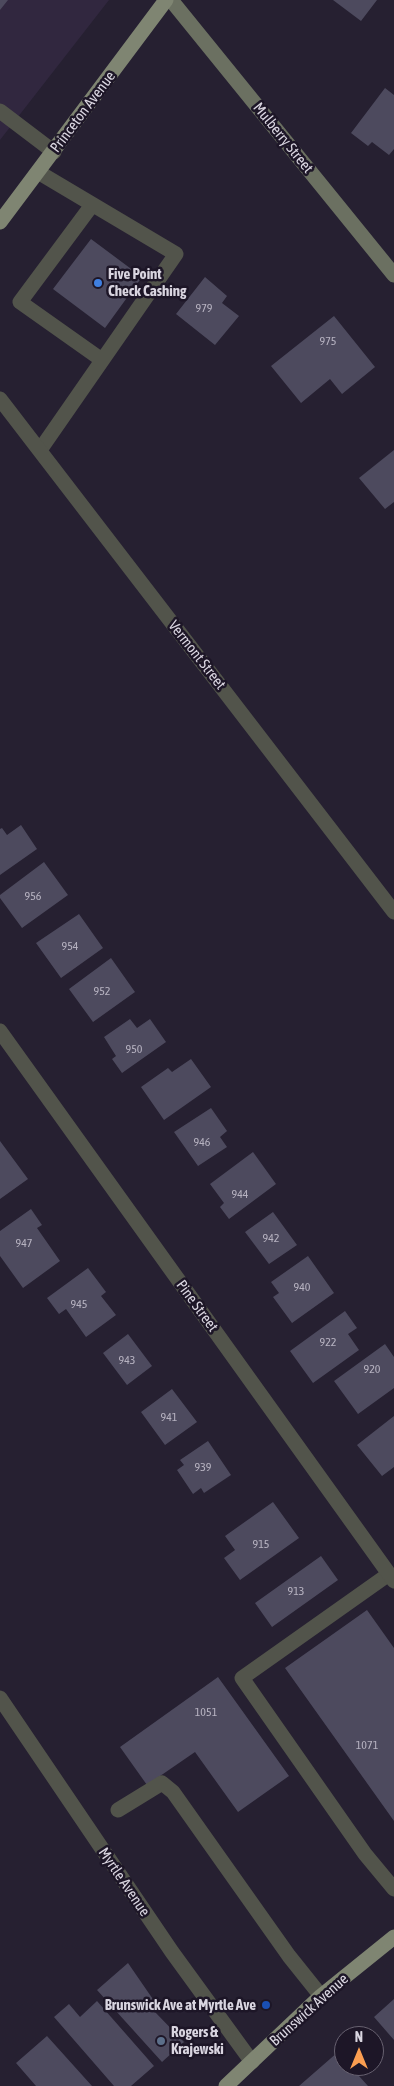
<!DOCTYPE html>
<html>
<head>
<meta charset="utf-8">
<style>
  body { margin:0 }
  #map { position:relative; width:394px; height:2086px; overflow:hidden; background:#262031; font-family:"Asap Condensed",sans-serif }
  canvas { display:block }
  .north { position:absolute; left:334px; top:2026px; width:50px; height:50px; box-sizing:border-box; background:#1d1627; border:1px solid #686271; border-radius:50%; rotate:0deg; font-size:14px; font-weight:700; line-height:20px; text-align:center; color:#d9d5e0 }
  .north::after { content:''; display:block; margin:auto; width:18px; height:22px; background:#fb9e51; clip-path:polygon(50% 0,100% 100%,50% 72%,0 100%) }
</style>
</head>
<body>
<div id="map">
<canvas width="394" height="2086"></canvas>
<div class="north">N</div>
</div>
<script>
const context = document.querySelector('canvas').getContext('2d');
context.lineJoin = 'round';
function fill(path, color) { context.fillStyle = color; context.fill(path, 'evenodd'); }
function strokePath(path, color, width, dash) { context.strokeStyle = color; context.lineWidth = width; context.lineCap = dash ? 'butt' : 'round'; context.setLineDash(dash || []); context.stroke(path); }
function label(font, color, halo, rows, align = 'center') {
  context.font = font + ' "Asap Condensed",sans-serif'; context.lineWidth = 5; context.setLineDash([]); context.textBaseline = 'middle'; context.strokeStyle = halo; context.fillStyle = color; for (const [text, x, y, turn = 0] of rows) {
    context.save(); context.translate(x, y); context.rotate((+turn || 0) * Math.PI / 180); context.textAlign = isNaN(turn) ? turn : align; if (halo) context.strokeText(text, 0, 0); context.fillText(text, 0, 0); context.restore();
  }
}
const built = new Path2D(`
  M0 0H109L0 140Z`);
const building = new Path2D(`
  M0 0H8L0 10Z
  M333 0H377L361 21Z
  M385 88 394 95V149L389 155 372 142 368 146 351 133Z
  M91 239 142 277 105 328 53 289Z
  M205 277 227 296 222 303 239 316 215 345 176 314Z
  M334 316 375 367 342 394 330 379 301 403 271 366Z
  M394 450V502L385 509 359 478Z
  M21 825 37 849 0 875V829L2 828 7 835Z
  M44 862 68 895 22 928 0 898V895Z
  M79 914 103 948 61 978 36 943Z
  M111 958 135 992 93 1022 69 989Z
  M130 1019 137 1028 150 1019 166 1042 122 1073 112 1059 116 1056 104 1037Z
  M191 1059 211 1087 164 1120 141 1087 168 1068 172 1072Z
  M211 1108 227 1131 220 1137 227 1147 198 1166 174 1132Z
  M0 1141 28 1179 0 1199Z
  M253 1152 276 1184 229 1219 220 1207 224 1203 210 1184Z
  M31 1209 42 1225 37 1228 60 1261 23 1288 0 1256V1231Z
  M273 1212 297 1245 269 1264 245 1232Z
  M308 1256 334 1293 292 1323 273 1297 279 1293 271 1282Z
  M88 1268 106 1292 101 1296 116 1315 86 1337 66 1309 59 1314 47 1298Z
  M345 1311 357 1328 348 1334 359 1350 313 1383 290 1351Z
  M128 1334 152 1366 127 1385 103 1353Z
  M385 1344 394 1357V1388L358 1414 334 1381Z
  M172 1389 197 1422 165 1445 141 1412Z
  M394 1416V1467L382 1476 357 1445Z
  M208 1441 231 1475 204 1493 201 1488 193 1494 177 1470 184 1465 180 1460Z
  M273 1502 299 1538 240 1580 224 1558 235 1550 225 1536Z
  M321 1556 338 1580 272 1627 255 1603Z
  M367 1610 394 1648V1821L285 1668Z
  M218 1677 289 1776 238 1812 195 1752 147 1785 120 1747Z
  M128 1963 159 2008 155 2012 184 2042 162 2062 97 1990Z
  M394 1999V2040L374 2017Z
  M97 2001 154 2066 131 2086H114L54 2017 69 2004 80 2017Z
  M47 2036 92 2086H36L16 2063Z
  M338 2052 344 2059V2066H350L368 2086H299Z`);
const lane = new Path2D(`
  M0 111 54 152
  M38 172 176 254 40 450
  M92 205 20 302 102 360
  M389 1574 242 1678 365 1854 394 1889
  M118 1810 162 1783 173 1792 289 1956 321 1996`);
const street = new Path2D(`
  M0 399 394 912
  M0 1031 394 1581
  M0 1698 172 1952 252 2062`);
const secondary = new Path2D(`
  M171 0 394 275`);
const primary = new Path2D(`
  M0 222 166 0
  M226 2086 321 1996 394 1937`);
const markers = [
  [98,283,5,"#3f7fe0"],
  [266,2005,5,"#1a4fb4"],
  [161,2041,5,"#5c6f8a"]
];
const numberNames = [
  ["979",204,308],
  ["975",328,341],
  ["956",33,896],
  ["954",70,946],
  ["952",102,991],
  ["950",134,1049],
  ["946",202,1142],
  ["944",240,1194],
  ["942",271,1238],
  ["947",24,1243],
  ["940",302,1287],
  ["945",79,1304],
  ["922",328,1342],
  ["943",127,1360],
  ["920",372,1369],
  ["941",169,1417],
  ["939",203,1467],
  ["915",261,1544],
  ["913",296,1591],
  ["1051",206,1712],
  ["1071",367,1745]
];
const streetNames = [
  ["Princeton Avenue",83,112,-53],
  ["Mulberry Street",283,138,51],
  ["Vermont Street",197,655,52],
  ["Pine Street",197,1306,54],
  ["Myrtle Avenue",124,1882,56],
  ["Brunswick Avenue",309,2010,-42]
];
const poiNames = [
  ["Five Point",108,274],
  ["Check Cashing",108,291],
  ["Brunswick Ave at Myrtle Ave",256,2005,"right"],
  ["Rogers &",171,2032],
  ["Krajewski",171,2049]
];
fill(built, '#31273f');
fill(building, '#4d4a5e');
strokePath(lane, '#52544b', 15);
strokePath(street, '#52544b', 15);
strokePath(secondary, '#6b7061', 15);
strokePath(primary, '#7f8572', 15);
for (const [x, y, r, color] of markers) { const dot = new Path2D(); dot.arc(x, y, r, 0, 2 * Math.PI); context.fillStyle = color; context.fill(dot); strokePath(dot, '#1d1627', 2); }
label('12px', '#b6b2c0', null, numberNames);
label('15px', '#d9d5e0', '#1d1627', streetNames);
label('bold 15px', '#d9d5e0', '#1d1627', poiNames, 'left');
</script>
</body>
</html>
